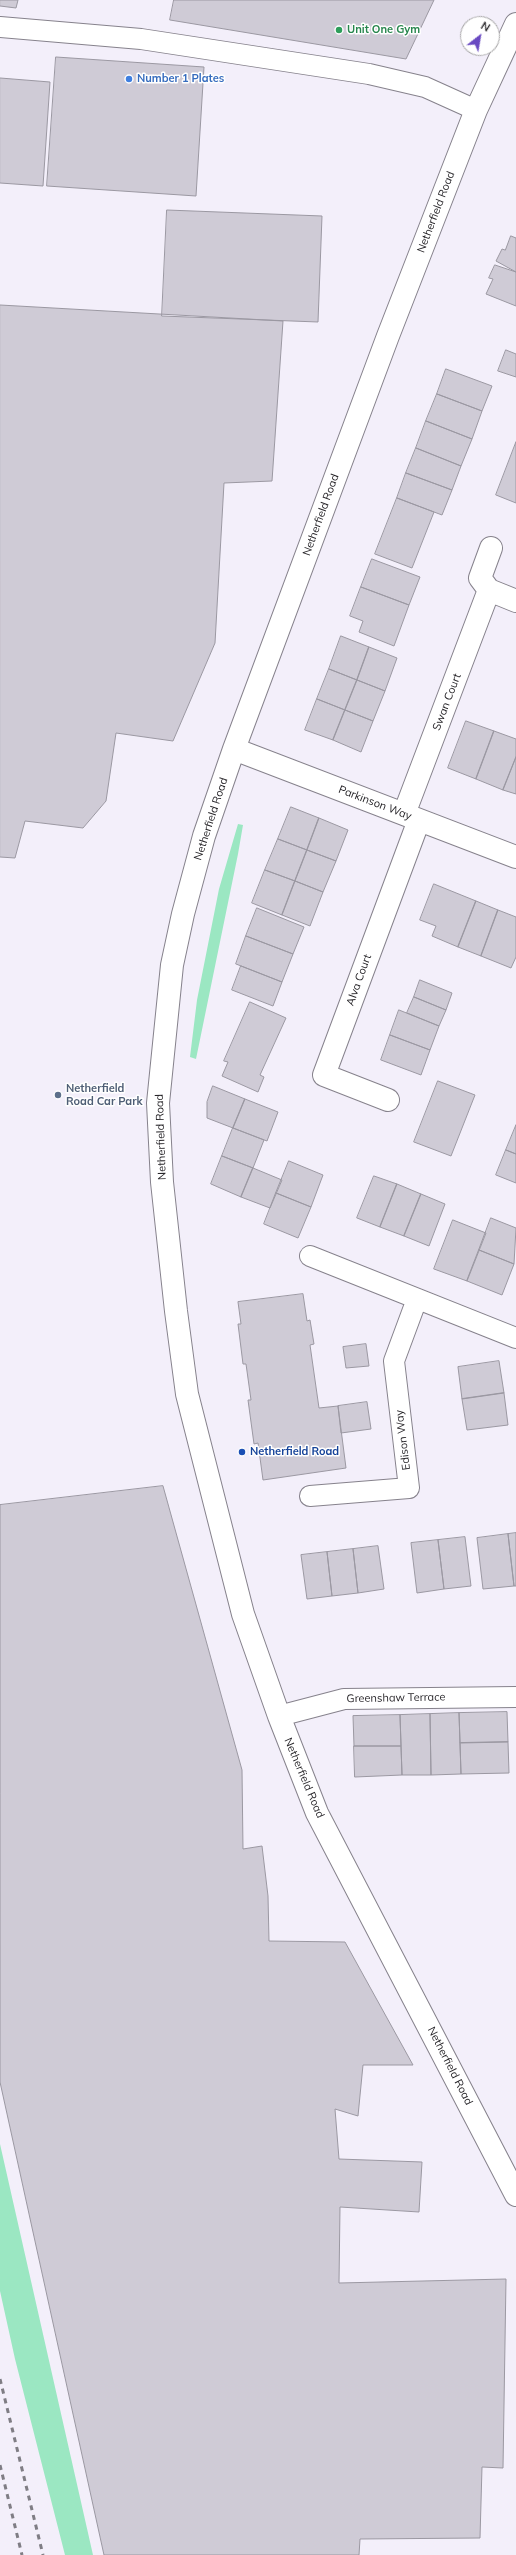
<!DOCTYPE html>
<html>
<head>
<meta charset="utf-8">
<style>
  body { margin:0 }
  #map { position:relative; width:516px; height:2555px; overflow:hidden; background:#f3effa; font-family:Mulish,sans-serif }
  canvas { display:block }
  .north { position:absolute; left:460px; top:16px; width:40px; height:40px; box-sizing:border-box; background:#fff; border:1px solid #a9a8a9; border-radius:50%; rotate:31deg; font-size:11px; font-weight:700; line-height:16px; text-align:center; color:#272529 }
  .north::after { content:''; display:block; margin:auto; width:14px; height:18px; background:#6949c2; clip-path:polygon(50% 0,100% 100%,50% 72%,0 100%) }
</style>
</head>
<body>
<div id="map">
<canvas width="516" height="2555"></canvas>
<div class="north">N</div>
</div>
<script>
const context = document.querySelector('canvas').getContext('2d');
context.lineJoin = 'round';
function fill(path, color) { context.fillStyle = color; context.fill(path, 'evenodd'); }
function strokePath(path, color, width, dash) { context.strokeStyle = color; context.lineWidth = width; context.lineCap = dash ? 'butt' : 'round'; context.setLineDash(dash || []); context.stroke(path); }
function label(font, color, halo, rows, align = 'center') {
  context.font = font + ' Mulish,sans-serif'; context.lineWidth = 3; context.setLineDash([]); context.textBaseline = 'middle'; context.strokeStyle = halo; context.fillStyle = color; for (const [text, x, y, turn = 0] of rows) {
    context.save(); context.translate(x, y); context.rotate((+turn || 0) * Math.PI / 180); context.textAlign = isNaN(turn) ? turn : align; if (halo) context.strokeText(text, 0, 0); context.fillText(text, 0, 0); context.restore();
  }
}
const green = new Path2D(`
  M238 824 243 825 238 854 196 1059 190 1057 197 1000 219 889Z
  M0 2144 93 2555H65L15 2359 0 2291Z`);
const building = new Path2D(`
  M0 0H18L16 8 0 6Z
  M174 0H434L406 59 170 20Z
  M56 57 204 67 196 196 47 186Z
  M0 78 50 82 43 186 0 183Z
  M167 210 322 216 318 322 162 316Z
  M511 236 516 238V272L496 261 502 249 505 250Z
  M495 265 516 272V306L486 294 493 279 489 278Z
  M0 305 283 321 272 481 224 483 215 643 173 741 116 733 106 801 83 828 25 821 15 858 0 857Z
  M506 350 516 354V377L498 371Z
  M446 369 492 386 482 411 437 394Z
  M437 394 482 411 472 439 426 421Z
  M426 421 472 439 461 466 416 448Z
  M516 442V503L496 495Z
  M416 448 461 466 452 490 406 473Z
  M406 473 452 490 442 515 397 498Z
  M397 498 434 512 412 568 375 554Z
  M372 559 420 577 409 605 361 587Z
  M361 587 409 605 394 646 359 632 363 621 350 616Z
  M341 636 369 647 357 680 329 669Z
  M369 647 397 658 385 691 357 680Z
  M329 669 357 680 345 710 317 699Z
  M357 680 385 691 373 721 345 710Z
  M317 699 345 710 333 740 305 730Z
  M345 710 373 721 361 752 333 740Z
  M466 721 494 731 476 779 448 768Z
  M494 731 516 739V757L503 790 476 779Z
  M516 757V794L503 790Z
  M291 807 319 818 307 850 278 839Z
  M319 818 348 830 336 861 307 850Z
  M278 839 307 850 295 881 265 870Z
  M307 850 336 861 323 892 295 881Z
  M265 870 295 881 282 915 252 903Z
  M295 881 323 892 310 926 282 915Z
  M434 884 476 901 458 947 432 936 436 926 420 920Z
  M476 901 498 910 481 956 458 947Z
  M257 908 304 927 293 954 246 936Z
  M498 910 516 917V957L511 968 481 956Z
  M246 936 293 954 282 982 236 964Z
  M241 966 282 982 273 1006 232 990Z
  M420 980 452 993 446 1010 414 997Z
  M414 997 446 1010 439 1026 407 1013Z
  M250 1002 286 1018 260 1075 264 1077 258 1092 222 1076 228 1062 224 1061Z
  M399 1010 439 1026 430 1050 390 1035Z
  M390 1035 430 1050 421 1075 381 1060Z
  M438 1081 475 1095 451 1156 414 1142Z
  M213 1086 245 1099 233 1128 207 1118V1102Z
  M245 1099 278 1112 267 1141 233 1128Z
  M516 1125V1154L506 1150Z
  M233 1128 264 1140 253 1168 222 1156Z
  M506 1150 516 1154V1183L496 1175Z
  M222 1156 253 1168 241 1197 211 1184Z
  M289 1161 323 1175 311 1207 276 1193Z
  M253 1168 282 1180 270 1208 241 1197Z
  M374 1176 397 1184 380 1227 357 1218Z
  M397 1184 421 1194 404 1236 380 1227Z
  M276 1193 311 1207 298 1238 264 1224Z
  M421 1194 445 1204 429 1246 404 1236Z
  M491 1218 516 1228 514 1264 479 1250Z
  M453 1220 486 1233 467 1281 434 1269Z
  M479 1250 514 1264 502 1295 467 1281Z
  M303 1294 307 1321 310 1320 314 1344 310 1345 319 1408 338 1406 346 1468 263 1480 258 1443 254 1444 248 1400H251L246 1364H243L238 1324H241L238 1302Z
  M366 1344 369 1366 346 1368 343 1347Z
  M499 1361 504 1393 462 1399 458 1367Z
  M504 1393 508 1425 467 1430 462 1399Z
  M367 1402 371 1429 341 1433 338 1406Z
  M163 1486 242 1770 243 1849 262 1846 268 1896 269 1941 345 1942 413 2065H363L358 2116 335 2109 339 2159 422 2162 419 2212 340 2207 339 2283 506 2279 503 2468 482 2467 480 2538 360 2539 359 2555H104L0 2082V1505Z
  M516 1533V1586H514L508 1534Z
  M508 1534 514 1586 483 1589 477 1538Z
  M465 1537 471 1586 444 1589 438 1540Z
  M438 1540 444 1589 417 1593 411 1543Z
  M378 1546 384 1589 358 1593 353 1549Z
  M353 1549 358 1593 332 1596 327 1552Z
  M327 1552 332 1596 307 1599 301 1555Z
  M507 1712 508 1742 460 1743 459 1713Z
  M459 1713 461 1774 431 1775 430 1714Z
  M430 1714 431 1775H402L400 1715Z
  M400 1715 401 1746H354L353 1716Z
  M508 1742 509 1773 461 1774 460 1743Z
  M354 1746H401L402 1775 355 1777Z`);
const service = new Path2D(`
  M0 27 141 39 369 74 425 87 476 110
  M310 1256 516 1338
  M310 1496 409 1488 394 1361 417 1299
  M279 1716 344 1699 516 1697`);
const minor = new Path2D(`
  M516 24 476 110 388 336 234 749 204 836 183 914 172 965 158 1103 162 1182 176 1311 187 1394 243 1614 279 1716 317 1813 516 2195
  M491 548 480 578 489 590 516 601
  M234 749 516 857
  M404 814 489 590
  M388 1100 324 1075 419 820`);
const rail = new Path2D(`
  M0 2379 43 2555
  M0 2465 22 2555`);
const markers = [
  [339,30,4,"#2e9e5b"],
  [129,79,4,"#3f7fe0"],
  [58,1095,4,"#5c6f8a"],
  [242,1452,4,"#1a4fb4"]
];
const leisureNames = [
  ["Unit One Gym",347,30]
];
const shopNames = [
  ["Number 1 Plates",137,79]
];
const streetNames = [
  ["Netherfield Road",436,212,-69],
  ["Netherfield Road",321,515,-70],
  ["Swan Court",447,702,-69],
  ["Parkinson Way",375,803,21],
  ["Netherfield Road",211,819,-72],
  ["Alva Court",359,980,-70],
  ["Netherfield Road",161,1137,-92],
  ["Edison Way",403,1440,-97],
  ["Greenshaw Terrace",396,1698,-1],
  ["Netherfield Road",304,1778,67],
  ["Netherfield Road",450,2066,63]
];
const serviceNames = [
  ["Netherfield",66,1089],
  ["Road Car Park",66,1102]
];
const transitNames = [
  ["Netherfield Road",250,1452]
];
fill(green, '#9be7c2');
fill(building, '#cfcbd6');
strokePath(building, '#9b98a2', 1);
strokePath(service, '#86828c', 22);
strokePath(minor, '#86828c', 24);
strokePath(service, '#fff', 20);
strokePath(minor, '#fff', 22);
strokePath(rail, '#7f7d84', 3, [5, 5]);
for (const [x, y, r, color] of markers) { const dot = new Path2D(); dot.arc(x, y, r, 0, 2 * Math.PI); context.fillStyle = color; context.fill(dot); strokePath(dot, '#fff', 1.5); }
label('bold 11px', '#27864d', '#fff', leisureNames, 'left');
label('bold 11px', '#366cbe', '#fff', shopNames, 'left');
label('11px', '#272529', '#fff', streetNames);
label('bold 11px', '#4e5e75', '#fff', serviceNames, 'left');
label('bold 11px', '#164399', '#fff', transitNames, 'left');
</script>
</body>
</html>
